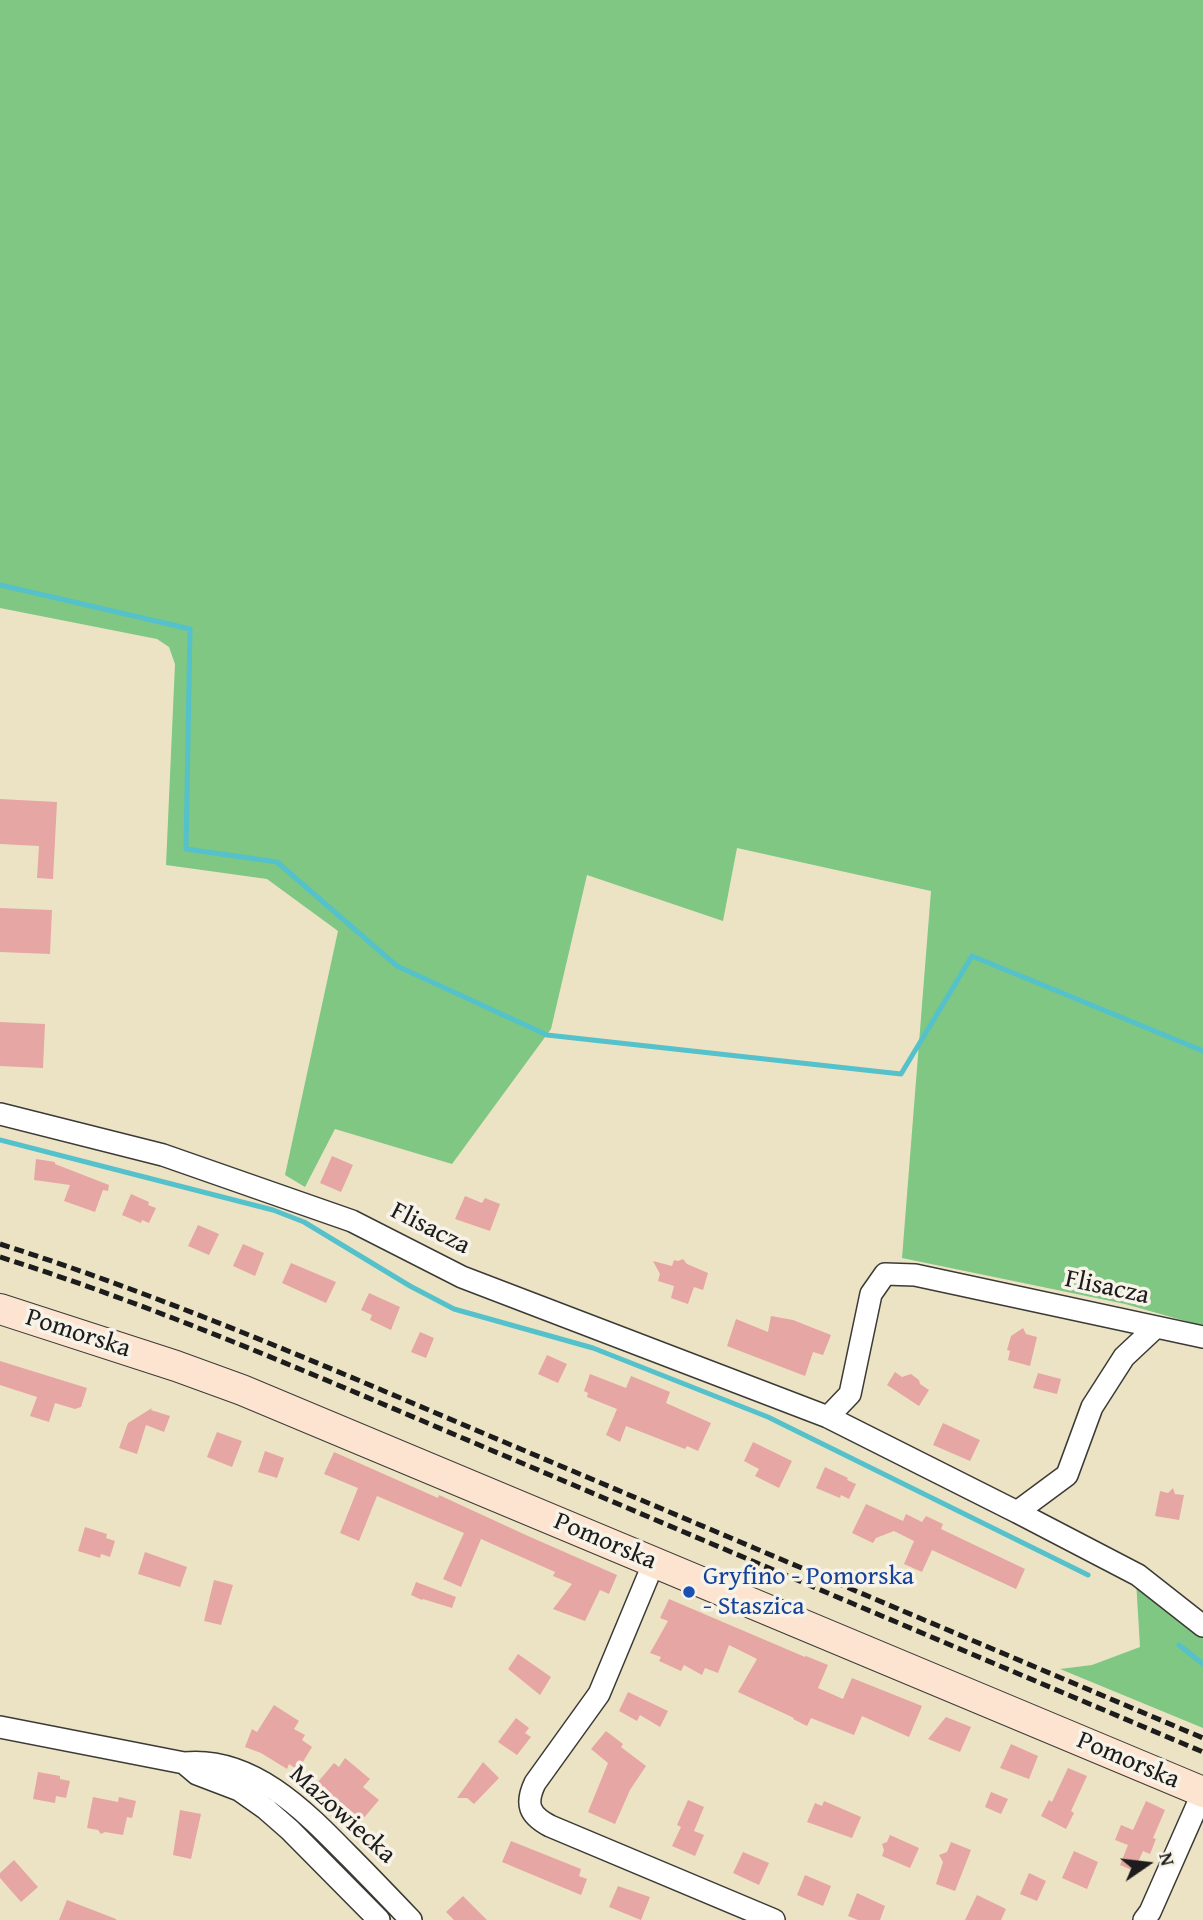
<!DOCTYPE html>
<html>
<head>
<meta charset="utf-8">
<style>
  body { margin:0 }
  #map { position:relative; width:1203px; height:1920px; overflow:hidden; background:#ece3c5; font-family:"Gentium Book Plus",serif }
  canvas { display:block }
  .north { position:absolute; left:1112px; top:1829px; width:70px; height:70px; -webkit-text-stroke:5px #f7f3e8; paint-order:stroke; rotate:76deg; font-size:19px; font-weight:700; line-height:28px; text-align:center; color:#1c1c1c }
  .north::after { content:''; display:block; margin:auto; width:24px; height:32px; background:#1c1c1c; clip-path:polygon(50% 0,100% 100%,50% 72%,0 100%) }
</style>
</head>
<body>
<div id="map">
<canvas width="1203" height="1920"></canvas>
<div class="north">N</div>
</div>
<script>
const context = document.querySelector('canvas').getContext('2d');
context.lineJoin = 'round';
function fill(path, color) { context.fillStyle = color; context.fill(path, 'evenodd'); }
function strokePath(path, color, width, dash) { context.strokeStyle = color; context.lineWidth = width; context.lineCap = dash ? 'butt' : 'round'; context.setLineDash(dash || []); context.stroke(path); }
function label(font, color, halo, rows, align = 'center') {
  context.font = font + ' "Gentium Book Plus",serif'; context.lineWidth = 7; context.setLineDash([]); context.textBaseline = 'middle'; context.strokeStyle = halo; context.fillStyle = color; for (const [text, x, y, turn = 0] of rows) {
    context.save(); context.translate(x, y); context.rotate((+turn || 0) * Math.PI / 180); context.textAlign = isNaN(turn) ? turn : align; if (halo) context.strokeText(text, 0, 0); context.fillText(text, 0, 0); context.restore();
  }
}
const green = new Path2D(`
  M0 0H1203V1326L1125 1304 902 1258 931 891 737 848 723 921 587 875 551 1029 452 1164 335 1129 305 1187 285 1175 338 931 267 879 166 865 175 664 169 647 157 639 0 608Z
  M1136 1580 1203 1635V1728L1060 1669 1092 1665 1140 1647Z`);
const stream = new Path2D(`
  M0 585 190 629 186 849 277 862 397 966 547 1035 901 1074 972 956 1203 1051
  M0 1140 273 1210 304 1222 410 1286 454 1309 593 1348 768 1417 1088 1575
  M1179 1645 1203 1664`);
const building = new Path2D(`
  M0 799 57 802 53 879 37 878 39 846 0 844Z
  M0 908 52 910 50 954 0 952Z
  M0 1022 45 1024 43 1068 0 1066Z
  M332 1156 353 1165 341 1192 320 1183Z
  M36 1159 55 1162V1164L109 1185 108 1191 103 1190 95 1212 64 1201 70 1185 34 1180Z
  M131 1194 149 1202 148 1205 156 1208 149 1223 142 1220 141 1223 122 1215Z
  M465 1196 482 1203 485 1198 500 1204 490 1231 455 1219Z
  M198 1225 219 1234 209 1255 188 1246Z
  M243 1244 264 1253 255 1276 233 1266Z
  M683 1259 687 1264 708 1273 703 1290 694 1287 688 1304 671 1298 674 1286 658 1281 660 1274 653 1261 672 1266 674 1260 678 1261Z
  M291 1263 336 1282 326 1303 282 1283Z
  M369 1293 400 1307 391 1330 370 1320 372 1315 361 1310Z
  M771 1316 793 1320 831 1335 823 1355 813 1352 805 1376 727 1346 736 1319 768 1332Z
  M1023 1328 1026 1334 1037 1337 1030 1366 1008 1360 1010 1351 1007 1350 1011 1336Z
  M420 1332 434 1338 426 1358 411 1352Z
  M547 1355 567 1364 558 1383 538 1374Z
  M0 1361 87 1388 81 1407 75 1409 55 1403 49 1422 30 1416 37 1397 0 1385Z
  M895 1372 902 1377 911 1374 919 1380 920 1384 929 1390 919 1406 887 1385Z
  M1038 1373 1061 1379 1057 1394 1033 1388Z
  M590 1374 626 1388 631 1376 670 1392 666 1403 711 1423 698 1451 687 1446 685 1449 626 1426 620 1442 606 1435 617 1409 587 1397 588 1393 584 1391Z
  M152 1408 151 1410 170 1416 164 1432 146 1425 137 1454 119 1448 128 1423Z
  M943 1423 980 1440 970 1461 933 1445Z
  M217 1432 242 1441 232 1467 207 1457Z
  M753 1442 792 1461 779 1488 755 1476 759 1469 744 1461Z
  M265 1451 284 1458 277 1478 258 1472Z
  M334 1452 438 1498 439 1495 528 1536 617 1575 609 1594 600 1590 585 1621 553 1609 572 1584 553 1576 555 1572 481 1539 461 1587 443 1579 464 1533 377 1496 359 1541 340 1533 358 1488 324 1474Z
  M825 1467 848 1478 847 1480 856 1484 849 1499 841 1495 840 1498 816 1488Z
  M1173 1488 1175 1494 1184 1495 1179 1520 1155 1516 1160 1491 1168 1493Z
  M866 1504 903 1521 906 1514 922 1522 926 1516 943 1524 941 1529 1025 1569 1016 1589 932 1550 922 1572 904 1564 914 1541 894 1531 876 1538 873 1543 852 1533Z
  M85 1527 107 1534 106 1538 115 1541 110 1557 101 1554 100 1558 78 1551Z
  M145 1552 187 1567 180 1587 138 1574Z
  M214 1580 233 1585 221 1625 204 1621Z
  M416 1582 456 1597 452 1608 423 1599 422 1600 411 1595Z
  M669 1599 805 1657 806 1656 828 1665 818 1688 843 1699 852 1678 922 1706 909 1737 862 1716 854 1735 811 1718 807 1726 793 1719 794 1718 738 1692 757 1659 729 1645 718 1673 705 1668 702 1675 684 1665 681 1671 659 1661 661 1657 650 1653 668 1621 660 1618Z
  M518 1654 551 1677 540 1695 508 1669Z
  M628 1692 668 1711 660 1727 640 1715 637 1721 619 1711Z
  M274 1705 299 1721 294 1729 305 1735 302 1740 312 1747 298 1770 289 1764 287 1769 261 1753 245 1747 252 1729 257 1732Z
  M946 1717 971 1727 960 1752 928 1739Z
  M516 1718 529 1728 525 1733 531 1737 517 1755 498 1742Z
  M606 1731 623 1744 621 1747 646 1766 630 1790 615 1824 588 1812 608 1763 591 1749Z
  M1011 1744 1038 1756 1029 1779 1000 1768Z
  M345 1758 370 1779 363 1787 379 1800 362 1820 317 1783 334 1763 339 1767Z
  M483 1762 499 1778 474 1804 467 1798H457Z
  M1068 1768 1087 1776 1071 1811 1074 1813 1066 1829 1041 1816 1049 1800 1052 1802Z
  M38 1772 60 1776V1779L70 1781 66 1798 56 1796 55 1803 33 1799Z
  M991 1792 1008 1799 1001 1814 985 1807Z
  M93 1797 118 1802 119 1797 136 1801 132 1818 127 1817 123 1835 105 1832 101 1834 98 1830 87 1828Z
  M688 1800 704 1807 694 1831 704 1835 695 1856 672 1846 681 1827 677 1825Z
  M824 1801 861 1817 852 1838 807 1822 815 1803 822 1806Z
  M1146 1801 1165 1810 1153 1838 1156 1839 1150 1854 1143 1851 1134 1871 1120 1865 1128 1845 1115 1840 1121 1825 1133 1830Z
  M180 1810 201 1814 191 1859 173 1855Z
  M890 1835 919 1848 910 1868 882 1856 884 1850 882 1844 887 1842Z
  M511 1841 581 1869 579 1876 587 1879 581 1895 502 1862Z
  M951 1842 971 1850 955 1891 936 1884 943 1862 939 1855 947 1852Z
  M1074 1851 1098 1862 1087 1889 1062 1878Z
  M743 1852 769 1863 759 1885 733 1873Z
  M14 1860 38 1887 21 1902 0 1878V1873Z
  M1029 1873 1046 1881 1037 1901 1020 1894Z
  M805 1875 831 1886 823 1906 797 1895Z
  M618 1886 650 1897 641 1920 609 1907Z
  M857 1893 885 1906 880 1920H858L848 1916Z
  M977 1895 1006 1909 1001 1920H965Z
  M463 1896 487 1920H454L446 1912Z
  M67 1900 116 1919V1920H59Z`);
const street = new Path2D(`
  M0 1114 163 1155 352 1221 462 1277 828 1417 1017 1512 1067 1475 1092 1407 1124 1357 1156 1327
  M828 1417 850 1394 871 1294 885 1274 915 1275 1203 1337
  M1017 1512 1138 1575 1203 1626
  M654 1562 599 1694 535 1783C525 1804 529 1815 550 1826L774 1920
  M0 1727 184 1763C251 1756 304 1810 347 1854 369 1876 390 1898 411 1920
  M184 1763 197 1774 239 1790 266 1809 290 1830 379 1920
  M1144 1920 1150 1912 1203 1792`);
const secondary = new Path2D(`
  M0 1309 176 1366 242 1390 1203 1792`);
const rail = new Path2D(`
  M0 1244C179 1301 350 1377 523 1450 750 1546 976 1642 1203 1738
  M0 1257C177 1313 346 1389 517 1461 745 1558 974 1655 1203 1752`);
const markers = [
  [689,1592,7,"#1a4fb4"]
];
const streetNames = [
  ["Flisacza",430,1229,27],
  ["Flisacza",1107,1288,12],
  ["Pomorska",78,1334,18],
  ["Pomorska",605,1542,23],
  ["Pomorska",1128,1761,23],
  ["Mazowiecka",342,1815,42]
];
const transitNames = [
  ["Gryfino - Pomorska",703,1577],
  ["- Staszica",703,1607]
];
fill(green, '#7fc783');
strokePath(stream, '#54c1cb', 5);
fill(building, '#e6a6a3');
strokePath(street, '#3b3a35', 24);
strokePath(secondary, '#3b3a35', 32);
strokePath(street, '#fff', 21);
strokePath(secondary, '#fde4d0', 30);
strokePath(rail, '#1c1c1c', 5, [10, 5]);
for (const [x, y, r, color] of markers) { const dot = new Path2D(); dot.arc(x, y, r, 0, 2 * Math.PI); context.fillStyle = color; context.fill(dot); strokePath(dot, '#f7f3e8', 2.5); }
label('26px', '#1c1c1c', '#f7f3e8', streetNames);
label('26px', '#164399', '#f7f3e8', transitNames, 'left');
</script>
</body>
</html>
